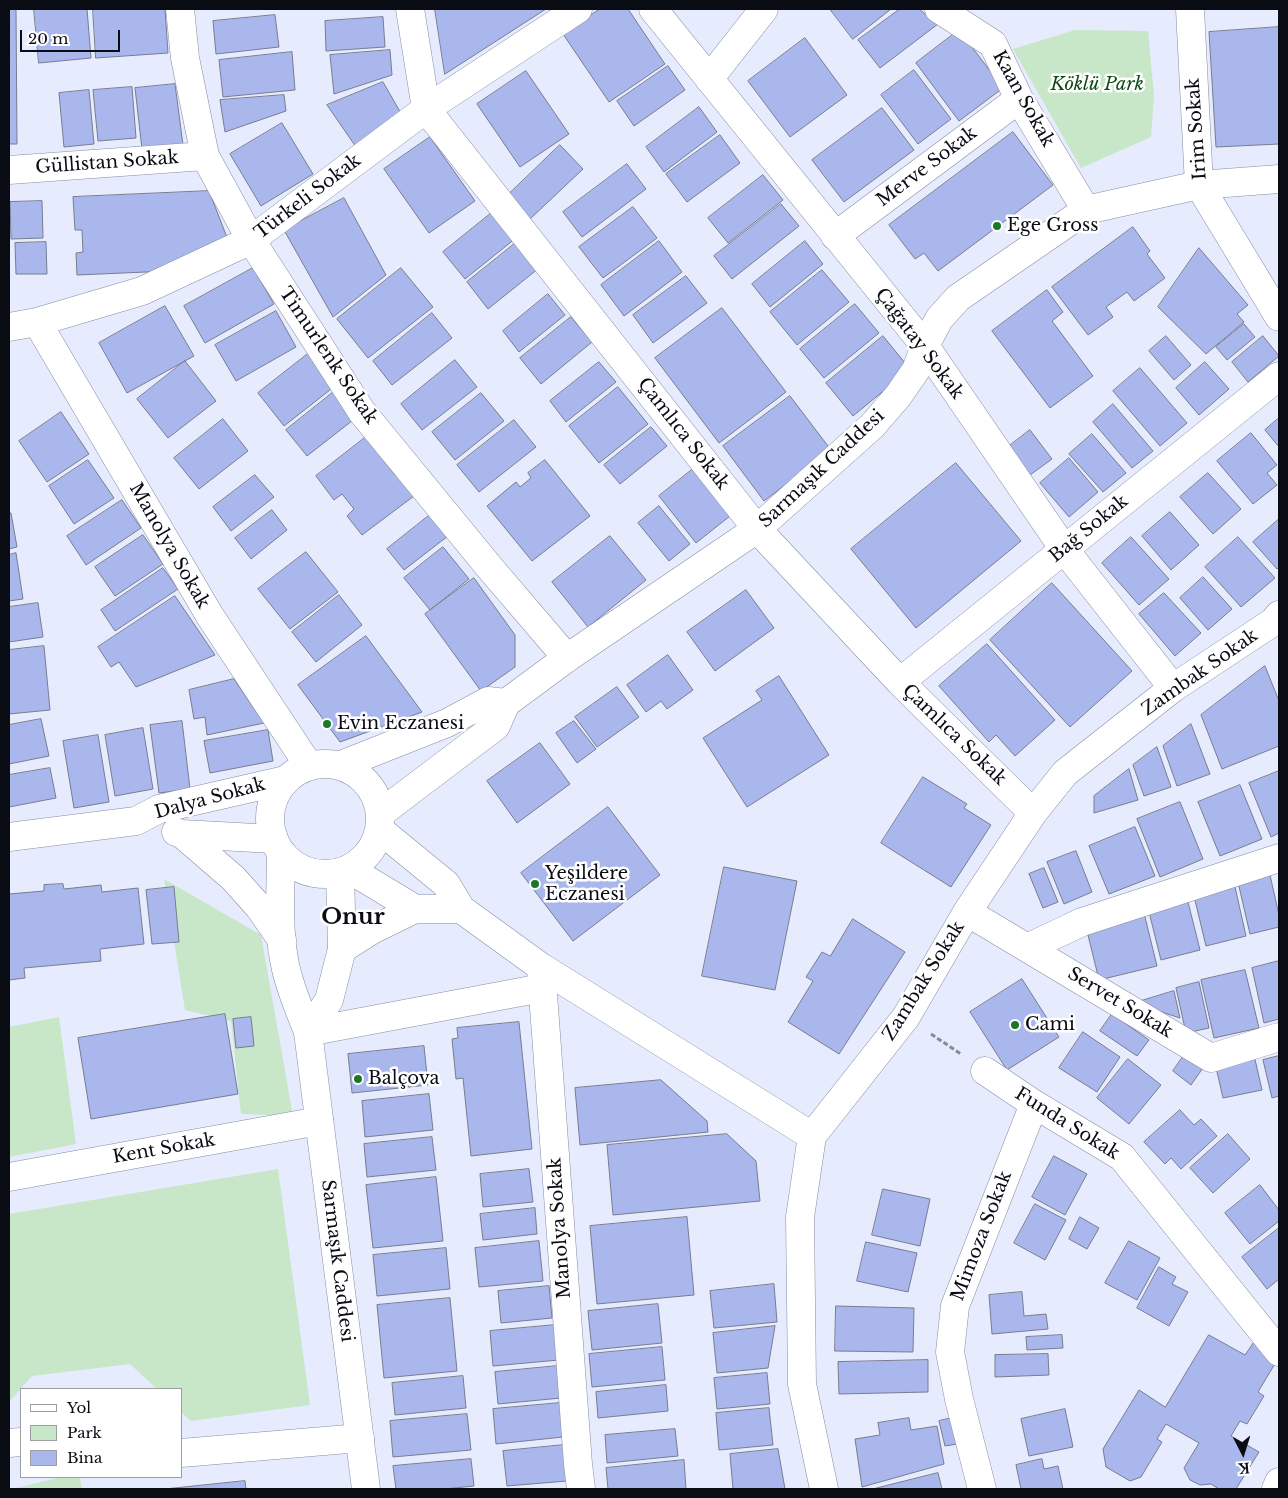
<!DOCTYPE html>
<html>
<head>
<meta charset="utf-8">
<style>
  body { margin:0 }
  #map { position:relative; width:1288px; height:1498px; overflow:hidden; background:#e6ebfe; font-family:"Libre Baskerville",serif }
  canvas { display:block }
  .frame { position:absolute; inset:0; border:10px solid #0a0c13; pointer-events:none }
  .legend { position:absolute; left:20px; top:1388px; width:162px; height:90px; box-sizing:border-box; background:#fff; border:1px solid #9d9ea1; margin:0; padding:6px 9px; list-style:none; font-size:15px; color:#0a0c13 }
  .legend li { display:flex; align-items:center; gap:10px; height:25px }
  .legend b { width:25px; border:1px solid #9d9ea1 }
  .north { position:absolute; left:1218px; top:1428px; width:50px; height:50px; -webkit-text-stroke:4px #fff; paint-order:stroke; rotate:175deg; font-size:14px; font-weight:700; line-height:20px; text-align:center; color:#0a0c13 }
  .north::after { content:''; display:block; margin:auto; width:18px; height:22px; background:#0a0c13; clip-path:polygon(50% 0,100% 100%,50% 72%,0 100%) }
  .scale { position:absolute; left:20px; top:30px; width:100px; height:22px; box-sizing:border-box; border:2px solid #0a0c13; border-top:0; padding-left:6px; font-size:15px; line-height:18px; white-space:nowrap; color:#0a0c13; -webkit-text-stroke:4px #fff; paint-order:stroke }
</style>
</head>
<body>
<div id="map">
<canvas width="1288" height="1498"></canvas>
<div class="frame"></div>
<ul class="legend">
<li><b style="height:6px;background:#fff"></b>Yol</li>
<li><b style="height:14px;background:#c8e7c8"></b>Park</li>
<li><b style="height:14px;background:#aab7ec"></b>Bina</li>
</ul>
<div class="north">K</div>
<div class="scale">20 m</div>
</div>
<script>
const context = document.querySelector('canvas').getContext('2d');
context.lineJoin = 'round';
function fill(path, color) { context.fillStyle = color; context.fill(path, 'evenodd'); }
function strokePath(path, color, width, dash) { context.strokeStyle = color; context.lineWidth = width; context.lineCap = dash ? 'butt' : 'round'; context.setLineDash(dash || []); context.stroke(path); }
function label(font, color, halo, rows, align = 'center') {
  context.font = font + ' "Libre Baskerville",serif'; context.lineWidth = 5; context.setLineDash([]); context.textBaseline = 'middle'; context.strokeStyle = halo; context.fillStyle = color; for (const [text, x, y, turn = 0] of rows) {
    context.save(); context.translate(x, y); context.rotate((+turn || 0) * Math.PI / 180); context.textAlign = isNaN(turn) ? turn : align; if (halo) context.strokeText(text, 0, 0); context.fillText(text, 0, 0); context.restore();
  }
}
const green = new Path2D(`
  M1075 30 1148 31 1154 96 1151 137 1081 168 1013 49Z
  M164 879 261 935 293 1116 241 1114 231 1021 185 1010Z
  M59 1017 76 1144 9 1157V1027Z
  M278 1169 310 1405 191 1421 181 1412V1389H157L130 1364 32 1376 9 1402V1214Z
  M62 1477H80L82 1489H12Z`);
const building = new Path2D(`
  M9 9H16L17 144H9Z
  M34 9H87L91 58 39 63Z
  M93 9H165L168 53 96 58Z
  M435 9H546L445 74Z
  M600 9H628L665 64 609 102 563 34Z
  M830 9H891L853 39Z
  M900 9H919L938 24 880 68 858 40Z
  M275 15 279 47 216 54 213 21Z
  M383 17 385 47 326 51 325 21Z
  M1279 27V144L1216 147 1209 32Z
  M959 30 1003 88 959 121 916 63Z
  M805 38 847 95 790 137 748 81Z
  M390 50 392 75 334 94 330 55Z
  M292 52 295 90 223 97 219 60Z
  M668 66 685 90 634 126 617 101Z
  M914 70 951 119 918 144 881 95Z
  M526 71 569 134 520 167 477 104Z
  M383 82 402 115 356 147 327 105Z
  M175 84 183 145 142 149 135 88Z
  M132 87 136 138 98 141 93 90Z
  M89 90 94 144 64 147 59 93Z
  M284 95 286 111 225 132 220 100Z
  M699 107 717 132 664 172 646 147Z
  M882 108 914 150 844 202 812 160Z
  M282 123 313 174 261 206 230 154Z
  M1013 132 1053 185 938 271 924 253 915 259 889 225Z
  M720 135 740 163 687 202 666 174Z
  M430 137 475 201 429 233 384 169Z
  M560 145 583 169 529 220 507 196Z
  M627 164 646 189 582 237 563 212Z
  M763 175 783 200 728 243 708 218Z
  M209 191 228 240 169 271 77 275 76 253 83 252 82 230H75L73 197Z
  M344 198 386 275 333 317 284 230Z
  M42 201 43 238 11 239 10 202Z
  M781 204 799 226 732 279 714 256Z
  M633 207 657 238 603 278 579 247Z
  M494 211 516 238 465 279 443 252Z
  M1133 227 1150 251 1147 254 1165 278 1134 301 1127 292 1106 307 1113 317 1088 335 1052 287Z
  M518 241 539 268 488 309 467 282Z
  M659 241 682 272 624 316 601 285Z
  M805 241 823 264 770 307 752 284Z
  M46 242 47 274H16L15 243Z
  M1199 248 1248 305 1237 314 1244 322 1206 354 1158 307Z
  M253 268 274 304 205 343 184 306Z
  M401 268 433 307 368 358 337 319Z
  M822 270 849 302 797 345 770 312Z
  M686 276 707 303 653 343 633 315Z
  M1047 290 1063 312 1052 321 1093 376 1050 408 992 331Z
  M548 294 565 315 519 352 503 331Z
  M855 304 879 333 824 378 800 349Z
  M165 306 194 356 127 393 99 343Z
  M722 308 786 392 719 443 655 358Z
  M276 311 296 347 236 381 215 345Z
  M432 313 452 338 392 385 373 361Z
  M571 317 592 342 541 384 520 358Z
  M1244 324 1255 337 1227 360 1216 347Z
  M883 336 910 369 853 416 826 383Z
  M1166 336 1191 365 1174 380 1149 351Z
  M1263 336 1279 356 1248 382 1232 362Z
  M309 353 335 386 284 426 258 393Z
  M455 360 477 387 422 430 401 404Z
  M185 361 216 401 168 438 137 399Z
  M599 362 616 382 566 422 550 401Z
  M1205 362 1229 389 1199 415 1176 388Z
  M1140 368 1187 423 1160 446 1113 391Z
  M618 387 648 424 599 463 569 426Z
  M336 390 357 417 307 456 286 430Z
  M481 393 504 421 455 460 432 432Z
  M790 396 831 450 764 501 723 446Z
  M1113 404 1153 451 1132 468 1093 422Z
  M61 412 89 454 47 482 19 441Z
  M1279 418V447L1265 430Z
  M223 419 248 451 199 489 174 458Z
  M514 420 536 447 479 492 457 465Z
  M651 427 667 446 620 484 604 465Z
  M1030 430 1052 459 1030 475 1008 447Z
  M371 433 389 457 384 461 395 475 400 471 418 493 362 535 347 516 354 509 342 494 334 500 316 476Z
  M1251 433 1277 465 1267 473 1277 485 1253 504 1217 461Z
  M1092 434 1126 473 1103 492 1069 454Z
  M1069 458 1098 492 1069 517 1040 483Z
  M88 460 114 498 74 524 49 486Z
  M545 460 590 516 532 561 487 506 516 482 520 487 531 478 528 473Z
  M956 463 1021 541 916 628 851 549Z
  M693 469 730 516 696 543 659 496Z
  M1208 473 1241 509 1213 534 1180 497Z
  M255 475 274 497 231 531 213 507Z
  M122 500 141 528 86 565 67 536Z
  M659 506 690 544 669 561 638 523Z
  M272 510 287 530 251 559 235 538Z
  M1170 512 1199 545 1171 570 1142 536Z
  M9 513H11L17 547 9 549Z
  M431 514 448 536 404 570 387 549Z
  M1279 519V567L1277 569 1253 542Z
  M143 535 163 564 115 596 95 567Z
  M610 536 646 580 588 627 552 582Z
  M1131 537 1169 579 1139 605 1102 563Z
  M1238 537 1275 578 1241 607 1205 567Z
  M443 547 469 579 430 610 404 578Z
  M306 552 338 592 290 629 258 589Z
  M16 553 23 599 9 601V555Z
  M163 568 178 589 115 631 101 610Z
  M1203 577 1232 609 1208 630 1180 598Z
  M474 578 515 635V667L481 691 425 614Z
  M1052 583 1132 671 1070 727 990 640Z
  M746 590 774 628 715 671 687 632Z
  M1164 593 1201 633 1175 656 1139 614Z
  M339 595 362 625 316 662 292 632Z
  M175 596 215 655 136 687 119 662 111 667 98 647Z
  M38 603 43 637 9 642V607Z
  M366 636 422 712 340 742 298 685Z
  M987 644 1055 720 1015 756 996 735 989 742 939 686Z
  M44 646 50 710 9 714V650Z
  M668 655 693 690 667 709 661 701 646 712 627 685Z
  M1265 666 1279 701V746L1222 769 1201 715Z
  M779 676 829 755 747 807 703 738 762 700 756 691Z
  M234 679 264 723 207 735 205 717 194 719 189 690Z
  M617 687 639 717 597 747 575 717Z
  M41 719 49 756 9 764V725Z
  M182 721 190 789 159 793 150 725Z
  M574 721 596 749 577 763 556 733Z
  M1191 724 1210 774 1177 786 1163 746Z
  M143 728 153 789 115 796 105 735Z
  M268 730 273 761 210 773 204 741Z
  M98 735 109 802 74 808 63 741Z
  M540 743 570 784 517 823 487 781Z
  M1157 747 1171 787 1144 796 1133 765Z
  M50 768 56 798 9 807V775Z
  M1129 769 1138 800 1094 813V796Z
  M1279 771V833L1271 837 1249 783Z
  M923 777 967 804 964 808 991 825 951 887 881 843Z
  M1240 785 1262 839 1220 856 1198 802Z
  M1180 802 1203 859 1160 877 1137 819Z
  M608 807 660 875 573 941 521 873Z
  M1135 827 1155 876 1109 894 1089 846Z
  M1076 851 1092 892 1064 904 1047 862Z
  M724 867 797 881 775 990 702 976Z
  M1044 868 1058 902 1043 908 1029 874Z
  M1270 875 1279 915V927L1250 934 1238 882Z
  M63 884 64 889 101 885 102 892 138 888 144 944 100 949 101 961 24 968 25 978 9 980V894L44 891V885Z
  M174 887 179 942 152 944 146 890Z
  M1235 887 1246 936 1206 946 1194 896Z
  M1187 898 1200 950 1161 960 1148 908Z
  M1144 913 1157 966 1099 980 1086 927Z
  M853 919 905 952 839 1054 788 1022 813 981 806 977 822 952 830 956Z
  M1279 961V1019L1264 1023 1252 968Z
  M1245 970 1259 1028 1214 1038 1201 980Z
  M1022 979 1059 1037 1007 1070 970 1012Z
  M1199 982 1209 1028 1186 1033 1176 988Z
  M1174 991 1180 1018 1134 1003Z
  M225 1014 238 1094 91 1119 78 1038Z
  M1112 1014 1149 1040 1137 1056 1100 1031Z
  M251 1017 254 1046 236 1048 233 1019Z
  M519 1022 532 1149 471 1156 463 1078 456 1079 452 1039 458 1038 457 1028Z
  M1083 1032 1120 1057 1097 1092 1059 1068Z
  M424 1046 428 1085 352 1093 348 1054Z
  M1187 1051 1205 1065 1191 1085 1173 1071Z
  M1254 1055 1262 1090 1223 1098 1215 1063Z
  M1279 1056V1096L1272 1098 1263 1060Z
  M1128 1059 1161 1085 1129 1124 1097 1098Z
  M661 1080 707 1121 708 1132 580 1145 575 1088Z
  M429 1094 433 1130 365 1137 362 1101Z
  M1180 1110 1194 1125 1201 1119 1217 1136 1181 1169 1171 1158 1165 1164 1144 1142Z
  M727 1134 756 1161 760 1201 613 1215 607 1145Z
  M1228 1134 1250 1159 1213 1193 1190 1168Z
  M432 1137 436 1170 367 1177 364 1144Z
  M1054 1156 1087 1174 1065 1215 1032 1197Z
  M529 1169 533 1202 483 1207 480 1174Z
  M436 1177 443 1241 373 1248 366 1185Z
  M1260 1185 1279 1210V1221L1250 1244 1225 1213Z
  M883 1189 930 1199 920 1246 872 1235Z
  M1035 1204 1066 1220 1045 1260 1014 1243Z
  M535 1208 537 1234 483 1240 480 1214Z
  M687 1217 694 1295 597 1304 590 1226Z
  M1080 1217 1099 1228 1087 1249 1069 1239Z
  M1279 1228V1279L1267 1289 1242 1257Z
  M539 1241 543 1281 479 1287 475 1248Z
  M1129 1241 1160 1258 1137 1300 1105 1283Z
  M866 1242 917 1253 908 1292 857 1281Z
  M446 1248 450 1289 377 1296 373 1255Z
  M1159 1267 1176 1277 1172 1284 1188 1292 1169 1326 1137 1308Z
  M774 1284 777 1322 714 1328 710 1291Z
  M549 1286 552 1318 501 1323 498 1291Z
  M1022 1292 1024 1316 1046 1314 1048 1329 992 1334 989 1295Z
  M450 1298 457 1371 384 1378 377 1305Z
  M658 1304 662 1343 592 1350 588 1311Z
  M836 1306 914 1308 913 1352 835 1351Z
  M555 1325 559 1360 493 1366 490 1331Z
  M775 1326 768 1368 717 1373 713 1333Z
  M1062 1335 1063 1348 1027 1350 1026 1337Z
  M1209 1335 1245 1355 1256 1339 1276 1362 1258 1392 1264 1396 1247 1424 1240 1421 1231 1436 1259 1452 1236 1489H1219L1211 1484 1200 1485 1190 1480 1184 1468 1199 1443 1166 1424 1157 1439 1162 1442 1141 1477 1130 1481 1106 1467 1103 1449 1139 1390 1165 1407Z
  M662 1347 665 1380 592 1387 589 1354Z
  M1048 1354 1049 1375 995 1377V1355Z
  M928 1360V1392L839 1394 838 1362Z
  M558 1366 561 1398 498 1404 495 1372Z
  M767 1373 770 1404 717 1409 714 1378Z
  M463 1376 466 1408 395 1415 392 1383Z
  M666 1385 668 1411 598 1418 596 1392Z
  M560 1403 563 1437 496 1444 493 1409Z
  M769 1408 773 1445 719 1450 716 1413Z
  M1065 1409 1073 1447 1029 1456 1021 1419Z
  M467 1414 471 1450 393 1457 390 1421Z
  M909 1418 911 1430 937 1426 944 1464 862 1487 855 1439 880 1435 878 1423Z
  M952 1418 957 1444 945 1446 939 1421Z
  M675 1429 678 1456 607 1463 605 1435Z
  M564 1445 567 1481 507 1486 503 1451Z
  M778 1449 785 1489H733L730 1454Z
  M471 1459 474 1486 444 1489H396L393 1466Z
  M1042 1459 1044 1469 1058 1466 1063 1489H1021L1016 1465Z
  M684 1460 686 1489H608L606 1468Z
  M938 1473 942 1489H873Z
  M245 1481 246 1489H165Z`);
const path = new Path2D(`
  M931 1034 961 1054`);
const minor = new Path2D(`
  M180 9 185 58 205 156 251 240 362 412 490 568 567 658
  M410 9 426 109 757 529 900 682 1033 813
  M653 9 925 346 1064 549 1173 688
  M939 9 993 44 1019 99 1086 210
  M1190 9 1199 185 1279 317
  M709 79 764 9
  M9 170 205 156
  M835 236 1019 99
  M37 322 210 616 309 766
  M9 327 37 322 142 291 251 240 426 109 578 9
  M900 682 1279 376
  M380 830 446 884 461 909 541 967 812 1136
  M176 832 182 834 274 839
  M182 834 233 878 259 907 282 940
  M9 837 136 821 159 809 286 780
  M349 869 415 909H461
  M967 912 1211 1058 1279 1037
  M1027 948 1082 922 1279 858
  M342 949 372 930 415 909
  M541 967 578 1464 581 1489
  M308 1032 542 988
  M985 1071 1034 1104 1122 1157 1279 1352
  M9 1177 319 1121
  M9 1443 21 1442
  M181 1453 360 1438
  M824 1489 802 1384 800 1217 812 1136 906 1017 967 912 1033 813 1065 773 1173 688 1273 622 1279 615
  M982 1489 959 1399 950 1352 955 1306 1034 1104
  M1276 1489 1279 1482`);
const major = new Path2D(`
  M270 819a55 55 0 1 1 110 0a55 55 0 1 1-110 0Z
  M341 765 447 723 488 701 506 703
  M381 813 496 726 506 703 567 658 757 529 872 426 898 396 916 370 925 346 939 319 958 298 1086 210 1199 185 1279 179
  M281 853C281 891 277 932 286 969 291 991 300 1011 308 1032L366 1489
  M308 1032 329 1000 342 949 340 872`);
const markers = [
  [997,226,5,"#1b7827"],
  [327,724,5,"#1b7827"],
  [535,884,5,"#1b7827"],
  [1015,1025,5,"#1b7827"],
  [358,1079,5,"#1b7827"]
];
const parkNames = [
  ["Köklü Park",1097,85]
];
const streetNames = [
  ["Kaan Sokak",1023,99,61],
  ["Irim Sokak",1197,129,-94],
  ["Güllistan Sokak",107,163,-4],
  ["Merve Sokak",927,167,-37],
  ["Türkeli Sokak",308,197,-37],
  ["Çağatay Sokak",919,344,53],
  ["Timurlenk Sokak",328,356,56],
  ["Çamlıca Sokak",683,434,52],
  ["Sarmaşık Caddesi",822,469,-43],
  ["Bağ Sokak",1089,529,-39],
  ["Manolya Sokak",169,546,60],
  ["Zambak Sokak",1200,673,-35],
  ["Çamlıca Sokak",954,735,44],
  ["Dalya Sokak",210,799,-15],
  ["Zambak Sokak",924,981,-58],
  ["Servet Sokak",1120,1003,31],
  ["Funda Sokak",1067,1124,32],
  ["Kent Sokak",164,1149,-10],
  ["Manolya Sokak",560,1228,-94],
  ["Mimoza Sokak",982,1236,-69],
  ["Sarmaşık Caddesi",337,1261,83]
];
const poiNames = [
  ["Ege Gross",1007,226],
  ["Evin Eczanesi",337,724],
  ["Yeşildere",545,874],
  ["Eczanesi",545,895],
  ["Cami",1025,1025],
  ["Balçova",368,1079]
];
const districtNames = [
  ["Onur",353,918]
];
fill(green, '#c8e7c8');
fill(building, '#aab7ec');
strokePath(building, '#777c91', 1);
strokePath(minor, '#878da2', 29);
strokePath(major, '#878da2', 29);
strokePath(path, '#868a97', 3, [5, 2.5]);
strokePath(minor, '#fff', 28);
strokePath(major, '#fff', 28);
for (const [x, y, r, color] of markers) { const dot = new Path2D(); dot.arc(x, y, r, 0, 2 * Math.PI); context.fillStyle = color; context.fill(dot); strokePath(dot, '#fff', 2); }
label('italic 18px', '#0f4d16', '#fff', parkNames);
label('18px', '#0a0c13', '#fff', streetNames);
label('18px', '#0a0c13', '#fff', poiNames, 'left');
label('bold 22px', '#0a0c13', '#fff', districtNames);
</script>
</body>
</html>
